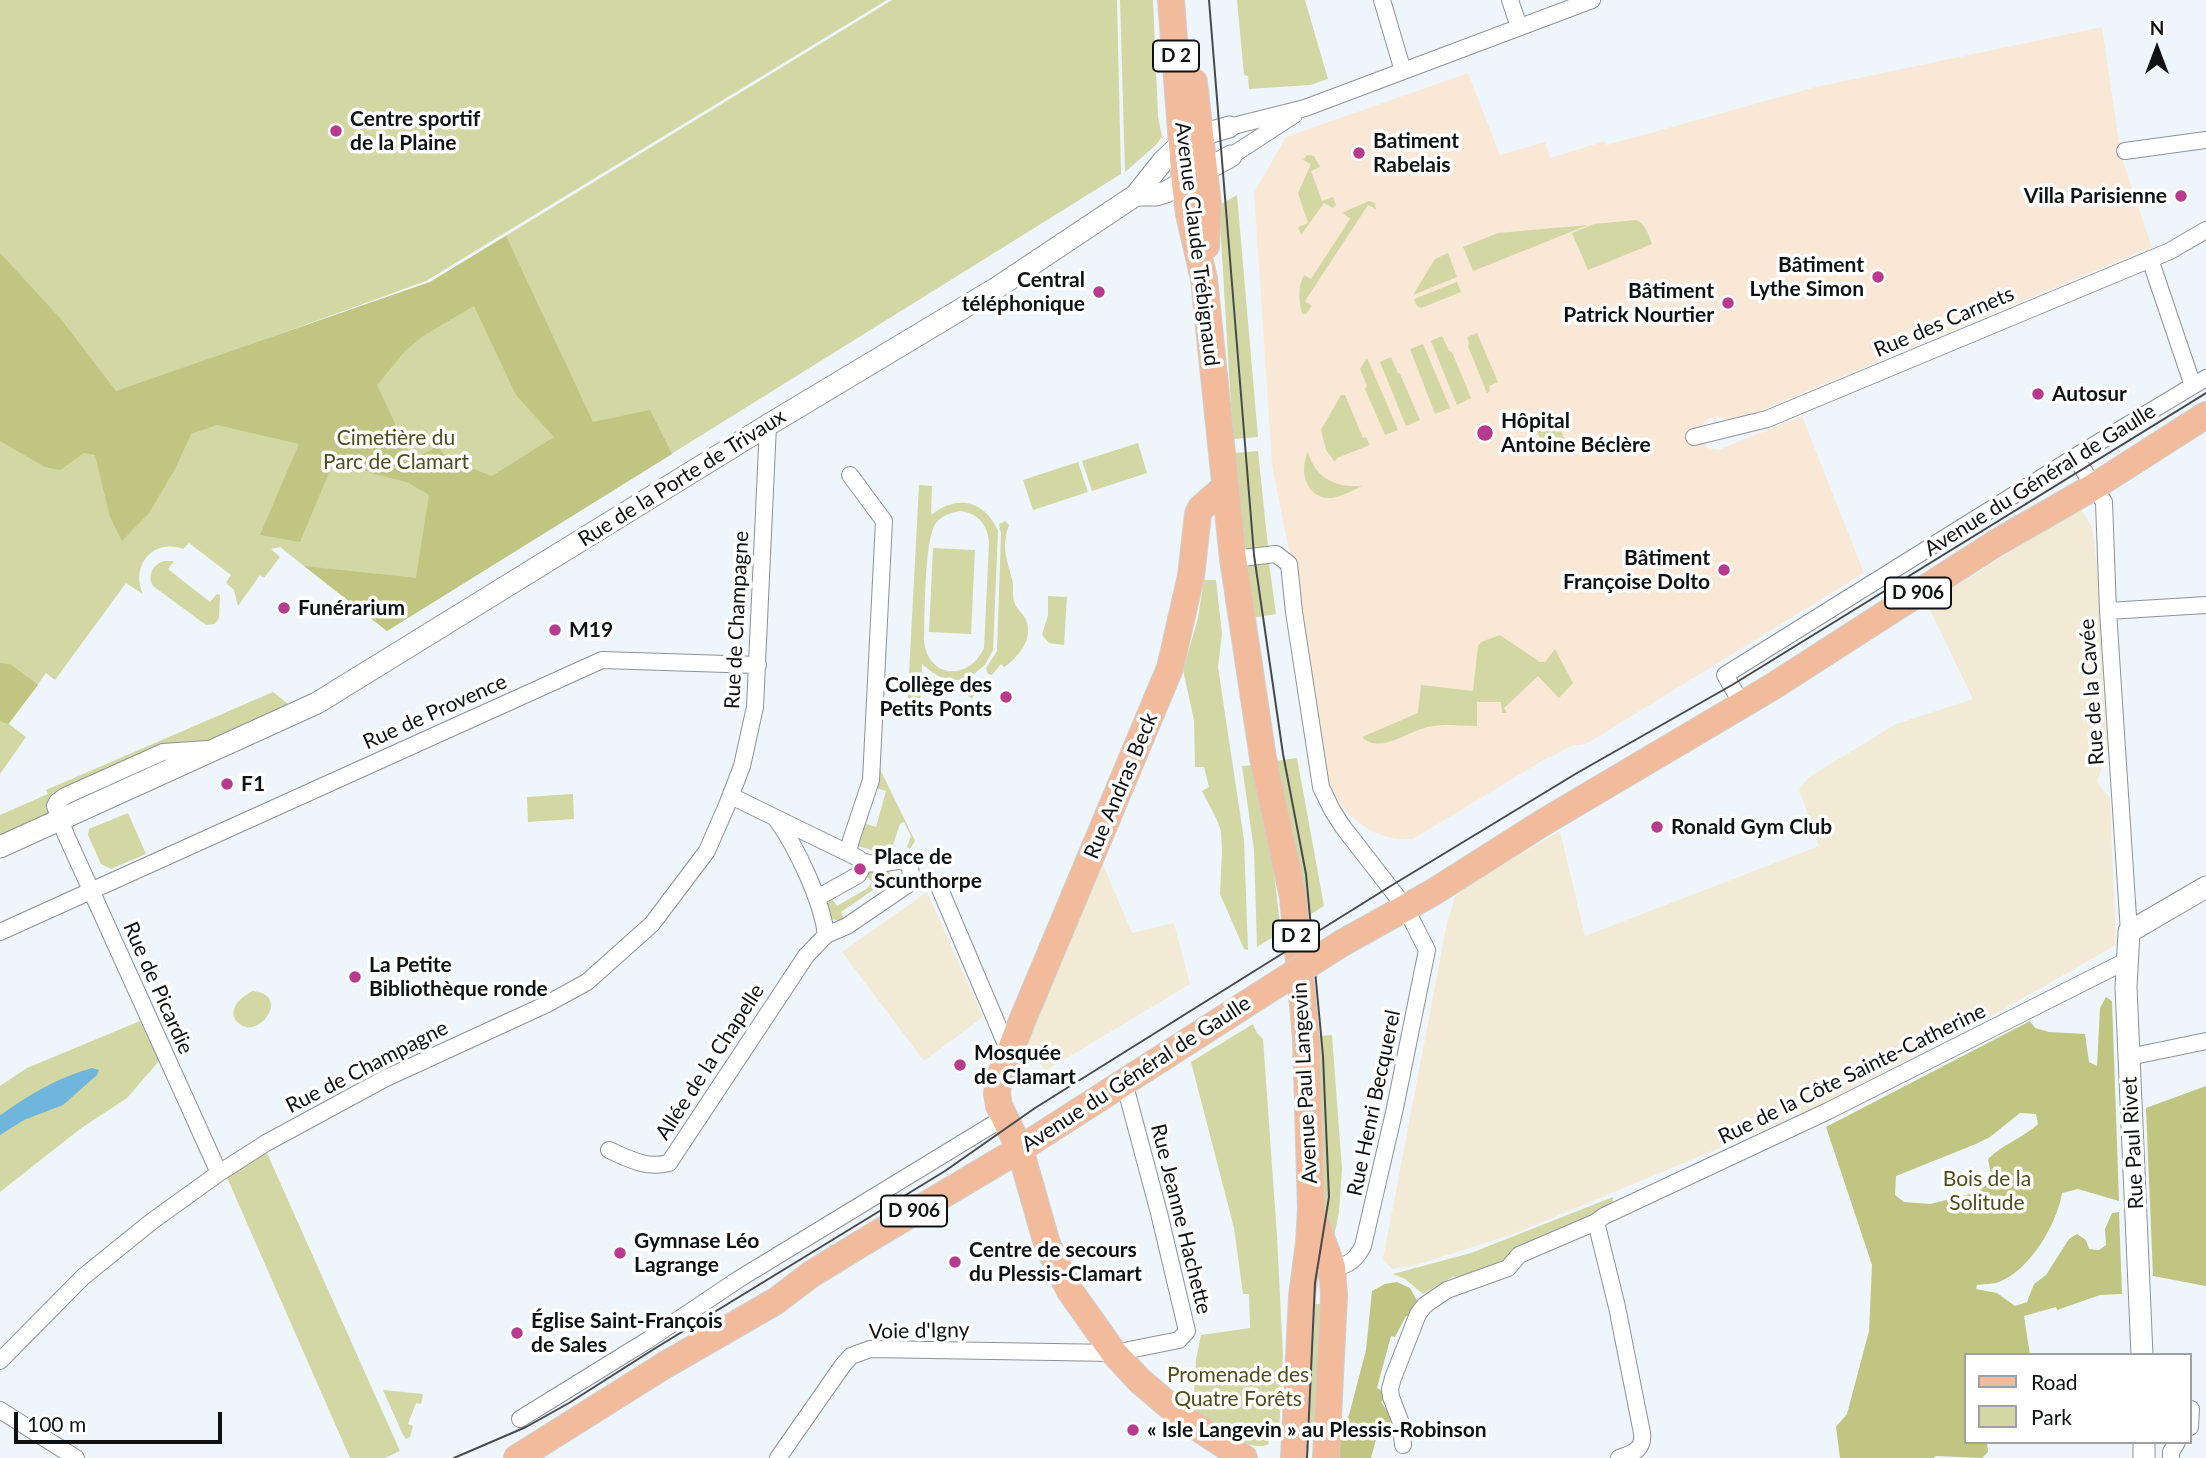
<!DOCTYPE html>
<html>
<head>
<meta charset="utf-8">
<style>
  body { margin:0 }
  #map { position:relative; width:2206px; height:1458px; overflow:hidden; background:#eff6fb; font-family:Lato,sans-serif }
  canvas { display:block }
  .legend { position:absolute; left:1964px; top:1353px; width:228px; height:91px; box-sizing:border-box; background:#fff; border:2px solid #9fa0a1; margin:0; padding:9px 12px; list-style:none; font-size:21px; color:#0f1113 }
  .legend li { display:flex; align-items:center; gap:14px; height:35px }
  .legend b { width:35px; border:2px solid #9fa0a1 }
  .north { position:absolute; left:2122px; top:14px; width:70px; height:70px; -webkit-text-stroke:5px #fff; paint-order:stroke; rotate:0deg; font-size:19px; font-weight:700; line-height:28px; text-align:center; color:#0f1113 }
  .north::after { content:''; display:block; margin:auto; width:24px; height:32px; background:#0f1113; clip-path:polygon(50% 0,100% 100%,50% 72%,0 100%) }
  .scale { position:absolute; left:14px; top:1412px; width:208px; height:32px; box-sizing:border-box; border:4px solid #0f1113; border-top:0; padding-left:9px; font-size:21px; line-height:24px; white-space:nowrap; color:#0f1113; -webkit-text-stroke:5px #fff; paint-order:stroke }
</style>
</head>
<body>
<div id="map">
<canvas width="2206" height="1458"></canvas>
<ul class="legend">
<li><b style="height:9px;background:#f2bb9b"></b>Road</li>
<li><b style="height:19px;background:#d2d7a4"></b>Park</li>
</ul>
<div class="north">N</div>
<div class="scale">100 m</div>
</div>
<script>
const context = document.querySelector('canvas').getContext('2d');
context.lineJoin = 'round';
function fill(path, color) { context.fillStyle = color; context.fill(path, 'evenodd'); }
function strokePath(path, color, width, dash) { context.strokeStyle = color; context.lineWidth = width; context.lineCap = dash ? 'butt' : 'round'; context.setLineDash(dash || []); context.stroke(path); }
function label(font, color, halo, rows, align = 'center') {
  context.font = font + ' Lato,sans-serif'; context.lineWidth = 7; context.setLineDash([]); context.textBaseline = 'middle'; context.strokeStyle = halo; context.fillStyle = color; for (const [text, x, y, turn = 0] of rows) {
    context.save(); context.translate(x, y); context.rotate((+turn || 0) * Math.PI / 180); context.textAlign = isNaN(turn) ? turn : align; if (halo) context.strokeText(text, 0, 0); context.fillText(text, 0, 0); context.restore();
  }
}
const industrial = new Path2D(`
  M2080 508 2092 527 2101 599 2103 687 2108 750 2097 782 2110 798 2116 945 1997 1013 1802 1114 1798 1109 1790 1112 1783 1115 1784 1121 1516 1233 1420 1264 1392 1269 1383 1259 1447 923 1455 897 1481 877 1560 831 1585 936 1819 846 1799 789 1809 777 1896 724 1973 699 1927 604Z
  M1101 860 1132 933 1174 923 1190 984 1045 1071 1026 1040Z
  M927 892 983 1017 924 1061 842 952Z`);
const medical = new Path2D(`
  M2102 27 2121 156 2152 247 1740 419 1732 421 1720 417 1710 418 1703 424 1700 430 1704 444 1708 448 1718 450 1802 416 1864 573 1586 744 1571 746 1551 757 1550 756 1413 839H1396L1378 834 1368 829 1349 815 1335 796 1327 775 1302 619 1272 464 1254 193 1286 137 1468 73 1500 155 1545 142 1550 158 1605 141 1607 145 1816 87Z`);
const green = new Path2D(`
  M0 0H887L426 281 258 342 430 282 892 0H1117L1121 174 387 631 280 547 271 549 280 557 264 578 260 575 238 606 234 590 226 583 231 575 189 543 183 549C153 538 130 566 143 594L126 583 55 680 46 673 9 724 26 737 0 774Z
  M1120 0H1153L1158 116 1162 137 1156 145 1125 172Z
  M1237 0H1305L1328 79 1310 85 1249 89 1248 76 1244 75Z
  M1307 155 1314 156 1320 167 1311 171 1322 201 1333 197 1336 205 1333 208 1324 203 1301 235 1298 227 1308 223 1298 193 1311 164 1303 160Z
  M1237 195 1258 437 1233 439 1219 205Z
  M1369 201 1375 203 1376 209 1368 205 1305 301 1312 306 1306 314H1302C1299 302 1297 287 1304 275L1311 279 1350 219 1343 213 1344 212Z
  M1636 220C1646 224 1648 234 1652 244L1588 270 1572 233 1594 224Z
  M1588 225 1473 271 1463 247 1498 233Z
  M1448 253 1457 277 1413 295 1435 259Z
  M1457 282 1461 292 1421 308 1417 306 1414 299Z
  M1477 333 1498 382 1489 386 1490 391 1487 393 1468 346 1469 343 1467 337Z
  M1442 336 1449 351 1452 352 1471 398 1457 405 1431 341Z
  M1423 344 1450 408 1435 414 1410 349Z
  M1391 357 1398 373 1400 374 1420 420 1406 426 1380 362Z
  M1366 359 1368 360 1398 430 1385 435 1365 389 1367 386 1360 369Z
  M1341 395H1345L1363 438 1366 437 1370 445 1337 458 1335 462 1326 450 1321 430Z
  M1554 414 1565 440 1544 449 1534 423Z
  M1138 443 1147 473 1092 491 1082 461Z
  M1258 451 1268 547 1245 549 1242 545 1234 453Z
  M1308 452C1315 478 1336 488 1362 486 1352 491 1341 497 1330 498 1305 498 1299 470 1308 452Z
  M1078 462 1088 492 1033 510 1023 480Z
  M919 485 932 486 931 515C957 494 985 500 998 531L993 650 985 665 970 677 980 684 972 699 956 687 967 678C948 684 936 676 922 664L920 712H907ZM960 511C978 513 988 525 989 543L984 648C969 681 929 679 924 642 925 618 924 539 936 523 942 515 951 513 960 511Z
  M1005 521 1009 525C1001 548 1007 558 1012 579 1014 586 1012 594 1014 601 1016 609 1023 613 1026 620 1034 638 1018 658 1004 667L1001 664 992 675 988 674 986 668 997 651 1001 534 999 524Z
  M933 548 975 550 971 634 929 632Z
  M164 561H174L168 569 210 602 217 594 220 595 219 618 215 624 206 625 153 586C147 575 153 564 164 561Z
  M1269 563 1276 614 1252 618 1245 565Z
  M1204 580H1216L1222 634 1218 667 1244 840 1248 950 1244 949 1220 894 1222 851 1221 831 1216 818 1202 791 1209 787 1204 767H1195L1194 720 1183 670 1198 618Z
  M1048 596 1067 597 1064 645 1049 643 1042 635 1048 615Z
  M1500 635 1540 662H1545L1555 649 1573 683 1559 698 1538 676 1504 708 1507 713H1502L1501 702H1477V726C1463 726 1447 724 1433 726 1411 728 1381 756 1362 737L1418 713 1421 685 1473 691 1478 646 1481 642Z
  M273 692 291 706 0 835V815L48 794 46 790Z
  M1297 758 1324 906 1308 916 1275 761Z
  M1254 765 1271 848 1281 932 1257 947 1254 850 1242 766Z
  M880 769 915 841 910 849 907 847 911 836 904 822 900 824 893 845 896 846 877 852 858 846 864 823 876 827 886 791 876 788 879 770Z
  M573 794 574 819 528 822 527 797Z
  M128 813 146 854 111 869 101 864 88 835 89 829Z
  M888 869 892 877 841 912 844 918 841 921 832 919 826 908V902L831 897 837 906 868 888 872 882 865 875 869 871Z
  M253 991C291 995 260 1038 241 1025 223 1013 241 996 253 991Z
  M140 1021 159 1061 127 1098 80 1129 0 1192V1086L27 1068Z
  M1253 1024 1257 1033 1263 1039 1277 1236 1283 1356 1279 1432 1270 1433 1267 1437 1269 1444C1248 1455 1211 1421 1193 1409L1196 1360 1201 1335 1250 1328 1249 1294H1243L1234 1228 1191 1062Z
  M1332 1035 1342 1169 1339 1212 1332 1246 1323 1222 1324 1178 1319 1036Z
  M266 1151 400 1451 385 1458H350L225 1173Z
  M1613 1197 1612 1206 1504 1262 1456 1281 1454 1276 1423 1294 1405 1279 1393 1274 1471 1253Z
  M1309 1304H1328L1324 1434 1301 1433Z
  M383 1390 423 1394 421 1404 416 1403 408 1424 413 1426 410 1437 406 1439 403 1435Z`);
const forest = new Path2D(`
  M506 236 593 422 650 410 672 454 387 631 304 566 416 578 429 495 407 482 374 474 335 458 300 542 260 535 299 444 217 425 191 434 175 469 149 513 122 541 110 517 95 455 84 453 60 470 45 467 0 441V253L60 318 116 391 430 282ZM474 306 516 395 554 437 492 476 447 459 438 446 412 460 377 385 405 351 423 336Z
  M0 663 10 664 38 685 8 724 0 721Z
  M2106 997 2112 1001 2119 1201 2078 1189 2062 1193C2057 1224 2030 1270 1999 1282 1993 1284 1984 1284 1977 1285L1976 1289 1997 1293 2015 1306 2027 1302 2034 1284 2046 1275 2069 1239 2077 1234 2086 1240 2089 1249 2099 1250 2106 1245 2105 1229 2112 1213 2119 1212 2122 1294 2100 1295 2057 1310 2056 1307 2024 1316 2030 1355H1966V1442H1987L1988 1452 1982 1458 1936 1456 1933 1458H1840L1836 1427 1847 1414 1869 1331 1872 1265 1826 1127 2030 1021 2035 1028 2049 1032 2085 1034 2089 1062 2097 1066 2100 1008ZM2020 1113 2036 1114 2038 1124C2023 1138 2003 1144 1988 1159L1992 1180 1978 1192 1930 1204 1904 1202 1895 1195 1896 1176 1976 1144 1990 1137Z
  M2206 1086V1286L2153 1276 2146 1108Z
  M1397 1282 1410 1288 1418 1302 1412 1316H1406L1395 1337 1391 1336 1377 1388 1384 1392 1385 1399 1381 1402 1392 1418 1390 1423 1381 1421 1371 1458H1338L1340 1430 1349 1415 1366 1350 1372 1291 1385 1284Z`);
const water = new Path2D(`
  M92 1068 99 1070 97 1075 63 1105 24 1120 0 1135V1115L2 1114C30 1094 59 1077 92 1068Z`);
const minor = new Path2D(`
  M1382 0 1403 71
  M1510 0 1519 27
  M1229 127 1305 108 1592 0
  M2125 151 2206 140
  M1231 156 1294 115
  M2150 259 2193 386
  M1694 437 1767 419 2170 251 2206 230
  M2075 457 2104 502 2108 611 2129 932
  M1233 559 1276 554 1289 564 1294 612 1321 787 1332 810 1343 827 1405 907 1427 950 1395 1108 1363 1246C1354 1264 1344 1268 1325 1266
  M2108 611 2206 605
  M1742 704 1725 675 2086 450 2206 378
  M207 749 163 752 65 796 57 802 55 806 66 835 219 1173
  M731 796 858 858
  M777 820C797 848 822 901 826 935L847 926 907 885C912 875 913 870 905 861 892 860 878 867 865 862L858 875 817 898
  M848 853 851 840 871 780 884 521 850 475
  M940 889 1010 1054
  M0 932 602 660 758 665
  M2129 1057 2206 1041
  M609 1150C629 1159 647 1169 669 1163L806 956 826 935
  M1596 1222 1617 1307 1642 1433C1644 1450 1633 1453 1619 1458
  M0 1361 83 1277 151 1222 219 1173 266 1143 384 1079 547 1004 587 982 652 924 707 851 727 805 742 766 755 707 768 425
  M0 1410 76 1458
  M520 1419 648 1340 739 1279 1005 1117
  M2190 1427 2191 1409
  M1403 1445 1401 1423 1391 1397 1390 1389 1393 1378 1418 1314 1425 1305 1447 1290 1508 1268 1519 1255 1596 1222 1604 1216 1828 1111 2126 961
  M778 1458 843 1365 851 1356 870 1349 1114 1353 1179 1340 1187 1331 1159 1213 1124 1082
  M2171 1458V1452L2177 1442`);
const tertiary = new Path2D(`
  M1136 195H1156L1166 192 1231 156
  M0 847 317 703 768 425 998 287 1136 195 1163 161 1181 144 1201 135 1229 127
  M2142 1355 2126 987 2129 932 2206 887
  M2144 1442V1458`);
const primary = new Path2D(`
  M1171 0 1185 183 1189 214 1204 279 1233 559 1263 758 1293 897 1306 1038 1311 1209 1309 1243 1302 1296 1294 1458
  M1194 82 1208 204 1206 246
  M1225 487 1201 508 1198 514 1191 576 1170 668 1022 1021 998 1082 997 1094 999 1106 1020 1149 1047 1244 1070 1291 1114 1353 1140 1381 1186 1420 1244 1458
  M1344 942 1432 893 1544 822 1772 687 1996 543 2095 486 2206 415
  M1314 1218 1332 1267 1334 1296 1326 1458
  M517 1458 665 1365 776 1301 810 1275 862 1243 1020 1149 1282 981`);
const tram = new Path2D(`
  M1209 0 1254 555 1283 754 1306 874 1323 1056 1329 1197 1315 1283 1307 1458
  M454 1458 526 1427 569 1403 654 1349 945 1171 1035 1108 1389 887 1577 773 1732 685 2206 393`);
const primaryBridge = new Path2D(`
  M1282 981 1344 942`);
const markers = [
  [336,131,7,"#b63b8d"],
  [1359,153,7,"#b63b8d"],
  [2181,196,7,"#b63b8d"],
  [1878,277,7,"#b63b8d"],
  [1099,292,7,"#b63b8d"],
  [1728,303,7,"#b63b8d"],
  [2038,394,7,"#b63b8d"],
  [1485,433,9,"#b63b8d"],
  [1724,570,7,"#b63b8d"],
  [284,608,7,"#b63b8d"],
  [555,630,7,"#b63b8d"],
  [1006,697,7,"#b63b8d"],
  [227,784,7,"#b63b8d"],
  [1657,827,7,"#b63b8d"],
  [860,869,7,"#b63b8d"],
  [355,977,7,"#b63b8d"],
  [960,1065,7,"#b63b8d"],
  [620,1253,7,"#b63b8d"],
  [955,1262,7,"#b63b8d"],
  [517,1333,7,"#b63b8d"],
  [1133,1430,7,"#b63b8d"]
];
const shields = [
  [1176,56,46],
  [1918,593,66],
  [1296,936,46],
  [914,1211,66]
];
const shieldNames = [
  ["D 2",1176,56],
  ["D 906",1918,593],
  ["D 2",1296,936],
  ["D 906",914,1211]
];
const poiNames = [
  ["Centre sportif",350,119],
  ["de la Plaine",350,143],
  ["Batiment",1373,141],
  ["Rabelais",1373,165],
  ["Villa Parisienne",2167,196,"right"],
  ["Bâtiment",1864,265,"right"],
  ["Lythe Simon",1864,289,"right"],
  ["Central",1085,280,"right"],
  ["téléphonique",1085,304,"right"],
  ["Bâtiment",1714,291,"right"],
  ["Patrick Nourtier",1714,315,"right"],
  ["Autosur",2052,394],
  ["Hôpital",1501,421],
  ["Antoine Béclère",1501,445],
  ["Bâtiment",1710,558,"right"],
  ["Françoise Dolto",1710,582,"right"],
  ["Funérarium",298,608],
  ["M19",569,630],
  ["Collège des",992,685,"right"],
  ["Petits Ponts",992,709,"right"],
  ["F1",241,784],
  ["Ronald Gym Club",1671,827],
  ["Place de",874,857],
  ["Scunthorpe",874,881],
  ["La Petite",369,965],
  ["Bibliothèque ronde",369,989],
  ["Mosquée",974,1053],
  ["de Clamart",974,1077],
  ["Gymnase Léo",634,1241],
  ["Lagrange",634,1265],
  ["Centre de secours",969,1250],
  ["du Plessis-Clamart",969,1274],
  ["Église Saint-François",531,1321],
  ["de Sales",531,1345],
  ["« Isle Langevin » au Plessis-Robinson",1147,1430]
];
const streetNames = [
  ["Avenue Claude Trébignaud",1197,244,83],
  ["Rue des Carnets",1944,322,-23],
  ["Rue de la Porte de Trivaux",682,478,-32],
  ["Avenue du Général de Gaulle",2040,480,-32],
  ["Rue de Champagne",737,620,-87],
  ["Rue de la Cavée",2092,692,-94],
  ["Rue de Provence",435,712,-24],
  ["Rue Andras Beck",1121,786,-67],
  ["Rue de Picardie",158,988,66],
  ["Allée de la Chapelle",710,1062,-57],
  ["Rue de Champagne",367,1067,-27],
  ["Avenue du Général de Gaulle",1136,1074,-33],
  ["Rue de la Côte Sainte-Catherine",1852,1074,-26],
  ["Avenue Paul Langevin",1305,1083,-93],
  ["Rue Henri Becquerel",1374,1103,-78],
  ["Rue Paul Rivet",2133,1143,-93],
  ["Rue Jeanne Hachette",1181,1219,76],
  ["Voie d'Igny",919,1331,-1]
];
const parkNames = [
  ["Cimetière du",396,438],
  ["Parc de Clamart",396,462],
  ["Bois de la",1987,1179],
  ["Solitude",1987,1203],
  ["Promenade des",1238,1375],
  ["Quatre Forêts",1238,1399]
];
fill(industrial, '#f3ead5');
fill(medical, '#f9e8d6');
fill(green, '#d2d7a4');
fill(forest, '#c0c581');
fill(water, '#70b5db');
strokePath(minor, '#8c9297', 18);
strokePath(tertiary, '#8c9297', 23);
strokePath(primary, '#cfcfd0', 28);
strokePath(minor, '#fff', 16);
strokePath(tertiary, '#fff', 21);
strokePath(primary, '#f2bb9b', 26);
strokePath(tram, '#464a4c', 2);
strokePath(primaryBridge, '#cfcfd0', 28, []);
strokePath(primaryBridge, '#f2bb9b', 26);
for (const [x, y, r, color] of markers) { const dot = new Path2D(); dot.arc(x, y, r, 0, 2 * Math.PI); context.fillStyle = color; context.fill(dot); strokePath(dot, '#fff', 2.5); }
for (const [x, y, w] of shields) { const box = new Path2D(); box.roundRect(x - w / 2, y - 15.5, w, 31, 5); context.fillStyle = '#fff'; context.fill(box); strokePath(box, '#0f1113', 2); }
label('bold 19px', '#0f1113', null, shieldNames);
label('bold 21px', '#0f1113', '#fff', poiNames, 'left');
label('21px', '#0f1113', '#fff', streetNames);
label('21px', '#4c4f1c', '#fff', parkNames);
</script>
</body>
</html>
